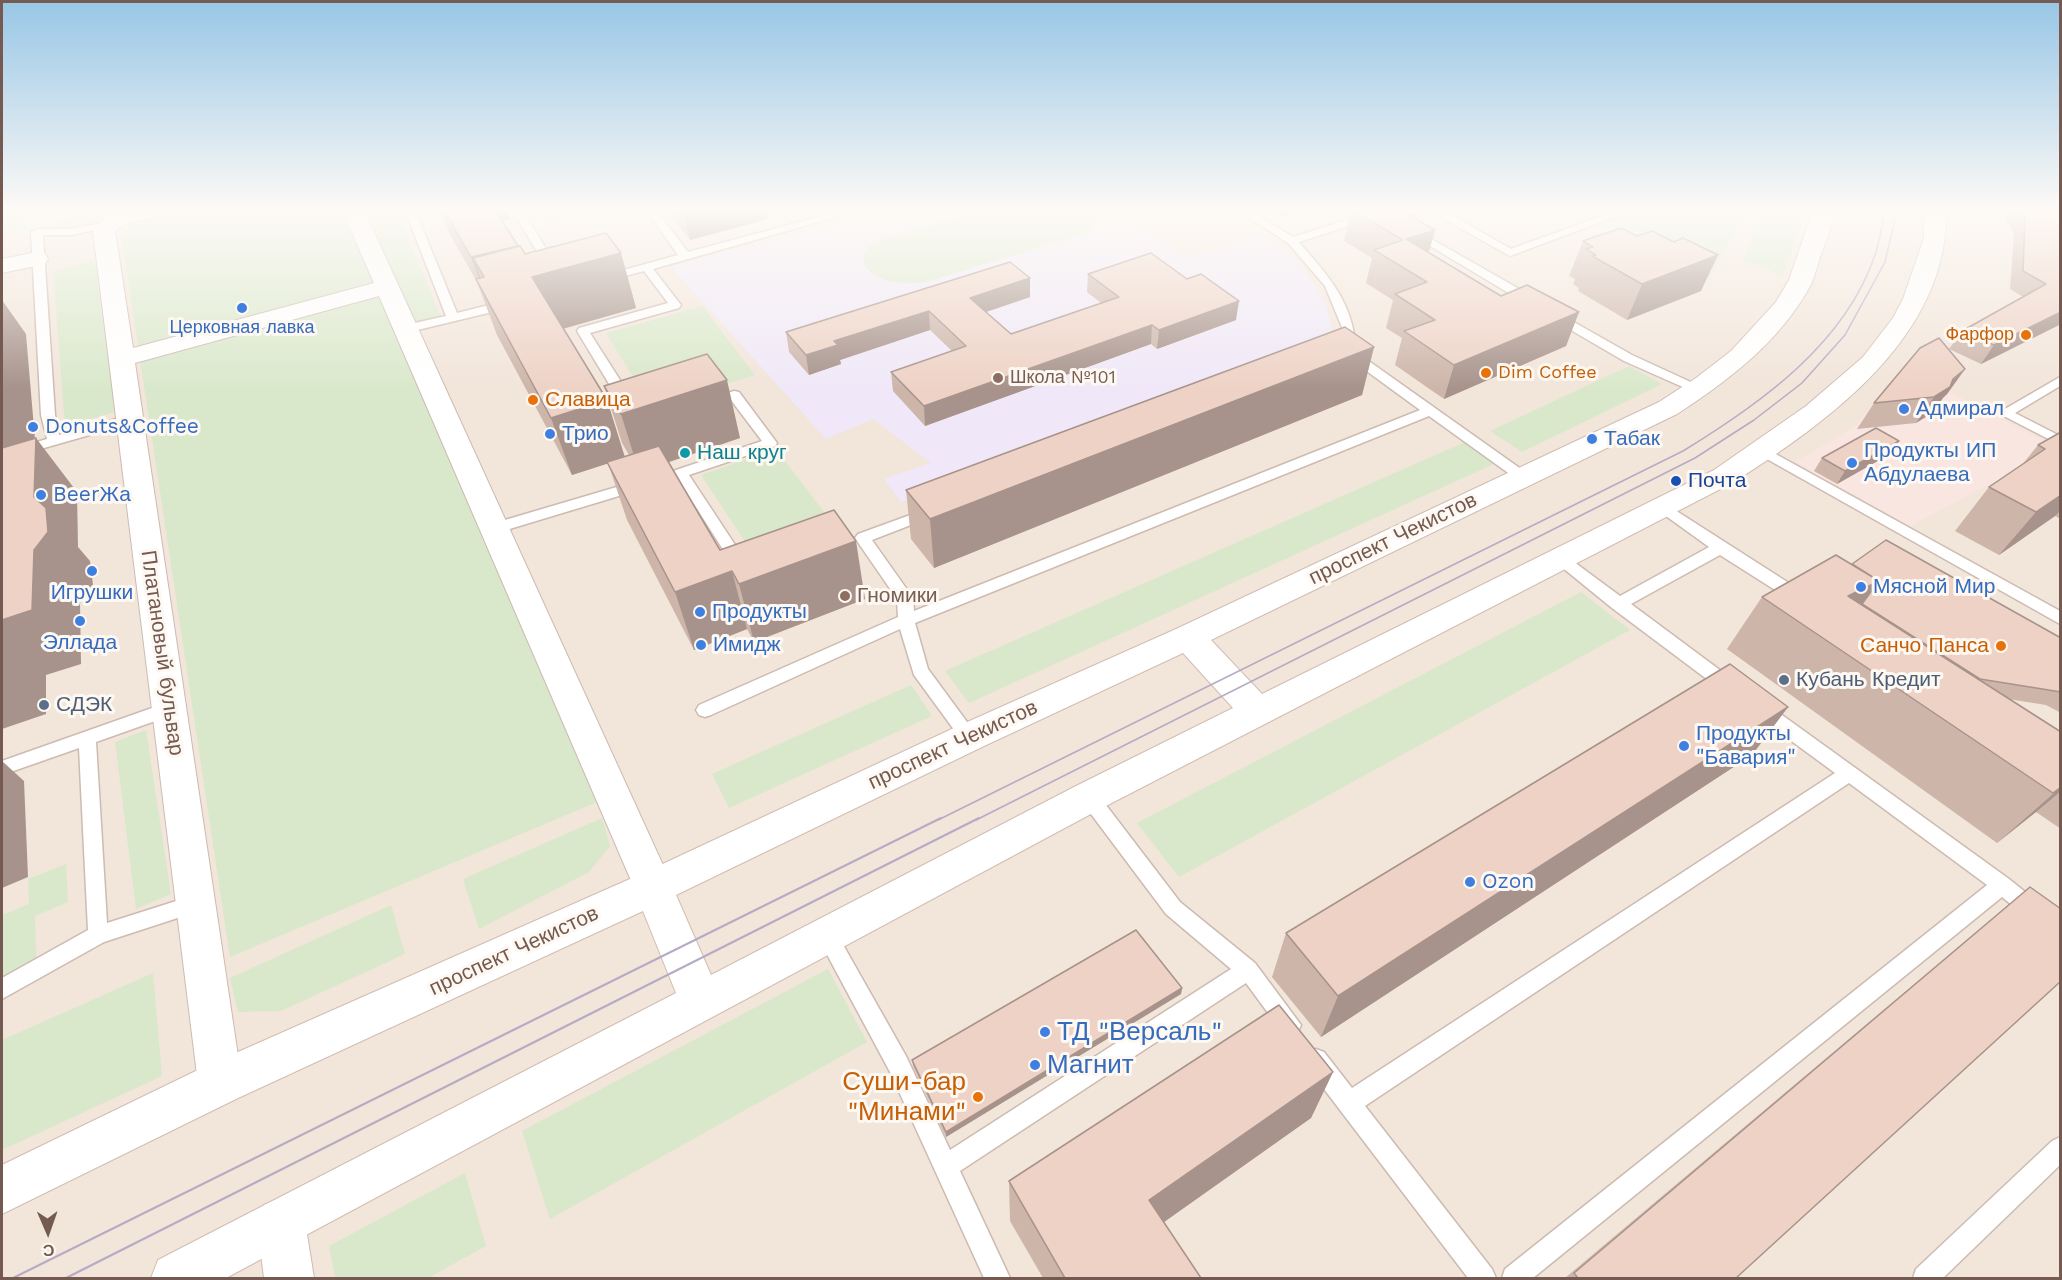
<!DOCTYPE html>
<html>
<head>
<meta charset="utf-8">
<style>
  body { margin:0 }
  #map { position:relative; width:2062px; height:1280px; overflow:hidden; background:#fbf3eb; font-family:"Work Sans",sans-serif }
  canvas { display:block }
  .frame { position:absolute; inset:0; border:3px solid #745a50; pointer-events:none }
  .north { position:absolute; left:18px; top:1202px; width:60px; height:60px; -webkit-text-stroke:4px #fef8f2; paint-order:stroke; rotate:178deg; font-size:16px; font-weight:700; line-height:24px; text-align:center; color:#745a50 }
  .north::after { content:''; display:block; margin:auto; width:21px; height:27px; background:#745a50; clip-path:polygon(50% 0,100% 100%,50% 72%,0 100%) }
</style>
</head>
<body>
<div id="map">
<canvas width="2062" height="1280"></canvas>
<div class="frame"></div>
<div class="north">С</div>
</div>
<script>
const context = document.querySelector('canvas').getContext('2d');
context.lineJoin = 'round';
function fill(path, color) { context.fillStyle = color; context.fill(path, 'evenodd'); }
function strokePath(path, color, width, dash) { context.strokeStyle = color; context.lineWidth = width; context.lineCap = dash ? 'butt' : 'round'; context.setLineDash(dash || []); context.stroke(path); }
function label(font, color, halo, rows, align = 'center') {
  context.font = font + ' "Work Sans",sans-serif'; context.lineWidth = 6; context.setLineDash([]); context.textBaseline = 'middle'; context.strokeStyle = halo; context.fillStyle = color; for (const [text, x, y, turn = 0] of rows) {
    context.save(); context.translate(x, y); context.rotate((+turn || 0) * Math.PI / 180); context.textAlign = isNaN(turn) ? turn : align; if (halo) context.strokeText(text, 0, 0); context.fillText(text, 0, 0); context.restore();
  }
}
const residential = new Path2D(`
  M2 210H2060V1278H2Z`);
const commercial = new Path2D(`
  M1903 368 2058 448 1910 526 1796 462 1854 427Z`);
const education = new Path2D(`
  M887 210H1117L1186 258 1259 234 1298 261 1326 302 1333 337 901 502 884 479 931 463 873 419 826 439 671 267Z`);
const green = new Path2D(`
  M2 210H26L27 228 2 234Z
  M113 210H145L56 230 55 223Z
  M172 210H341L597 802 230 957 121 232C137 218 153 214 172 210Z
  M363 210H396L442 320 425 324 413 322Z
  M534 210H603L544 224Z
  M984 210H1095L1098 217 1093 228 1084 234 926 282C904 285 878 284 864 265V253L870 245 882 239Z
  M1638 210H1715L1745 216 1710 276 1610 220Z
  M1763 210H1803L1802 222 1783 275 1743 261Z
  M95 261 115 412 65 426 53 271Z
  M702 306 755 375 652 407 606 333Z
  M1629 366 1662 384 1522 452 1490 431Z
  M1465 442 1496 463 969 703 945 671Z
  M776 449 842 536 762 567 701 475Z
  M1581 592 1630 630 1179 877 1137 823Z
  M911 685 932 716 729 808 712 774Z
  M146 730 171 894 136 909 115 742Z
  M602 818 610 846 589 872 479 929 463 879Z
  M66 864 68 902 35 916 37 979 2 994V915L29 904 28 879Z
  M391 905 405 954 281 1011 238 1012 230 978Z
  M828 969 867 1042 550 1219 522 1131Z
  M153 973 162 1076 2 1150V1040Z
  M465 1173 486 1246 428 1278H335L329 1246Z`);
const lane = new Path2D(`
  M405 210H415L457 313 509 300 515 304 513 307 405 333 401 332 399 329 401 326 446 316Z
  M512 210H522L558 268 556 270H548Z
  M646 210H656L688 252 844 210H861L653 269 681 305 679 308 590 333 634 402 627 406 620 402 577 331 579 328 668 303 644 271 606 281 600 278 602 276 678 255Z
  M1237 210H1249L1293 237 1378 210H1443L1511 249 1618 210H1633L1510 256 1433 213 1383 215 1299 242C1329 277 1354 303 1356 352L1528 474 1530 477 1528 480H1518L1429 416 915 623 928 669 978 737 975 742 969 744 963 742 914 675 900 629 711 715 705 717 699 715 696 710 699 705 898 617 897 599 855 538 858 534 924 510H934L936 513 934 516 872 540 913 598 914 611 1420 410 1346 356 1343 330 1325 286 1288 243Z
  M107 222 111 223V227L71 235H43L55 415 59 435 130 415 137 419 135 422 2 460V452L47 439 41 415 31 232 37 229H71Z
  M1414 229 1535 298 1537 301 1531 305 1527 304 1410 234V230Z
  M1556 312 1632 355 1706 389 1704 392H1694L1624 361 1552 319 1550 316Z
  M2060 377V386L2015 413 2060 436V445L1998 413Z
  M734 391 739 392 777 443 775 446 689 475 749 566 746 570H736L678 479H668L666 476 676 470 762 441 731 400 709 407 702 403 704 400Z
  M1763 447 2060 611V624L1758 454 1756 451 1758 448Z
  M637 481 644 486 642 489 493 534 485 529 488 525Z
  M1664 503 1806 594 1808 598 1806 602H1794L1720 555 1631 604 1736 682 1739 687 1736 692 1730 694 1724 692 1612 608 1553 560 1556 556H1566L1620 596 1709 547 1659 511 1657 508Z
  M1758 700 1764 702 2009 879 2060 920V941L2053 939 2002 897 1533 1278H1502L1505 1269 1987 885 1849 783 1365 1106 1492 1269 1496 1278H1468L1308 1068 1305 1060 1308 1052 1316 1049 1324 1052 1352 1088 1835 773 1752 712 1749 707 1752 702Z
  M169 702 175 704 178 709 175 714 96 742 107 923 195 895 202 898 205 904 202 910 104 942 2 999V978L88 930 79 748 2 775V761Z
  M1089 789 1096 792 1180 902 1255 963 1301 1025 1298 1032 1290 1035 1282 1032 1246 983 960 1171 1010 1278H984L890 1072 816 934 819 927 826 925 833 927 906 1056 950 1150 1231 969 1166 914 1082 802 1080 797 1082 792Z
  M2060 1137V1165L1943 1278H1913L1916 1269 2052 1141Z`);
const street = new Path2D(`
  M124 210H168L165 215 127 223 115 231 133 348 374 283 342 210H364L673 887 667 899 653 904 639 899 379 296 135 363 242 1083 236 1099 220 1105 204 1099 198 1083 93 231 106 216Z
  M37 252 45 254 48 259 45 264 2 273V259Z
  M281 1198 298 1205 305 1222 314 1278H264L257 1222 264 1205Z`);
const secondary = new Path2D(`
  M1813 210H1835C1832 225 1827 239 1821 254 1817 265 1815 278 1809 288 1779 342 1728 381 1677 414L1211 640 1262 694 1714 470 1806 406 1863 357 1893 318 1903 299 1924 238V210H1946C1949 336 1829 421 1734 482L1102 808 226 1278H151L158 1260 676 993 643 911 236 1099 2 1214V1165L204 1067 639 875 956 727 1176 629 1659 402 1696 378 1731 351 1776 302 1789 280ZM1183 653 1233 708 1076 786 711 975 676 895 982 747Z`);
const tramFar1 = new Path2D(`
  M938 820 1683 451C1760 404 1845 344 1875 255 1880 240 1882 225 1885 210
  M976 820 1695 458 1754 420 1802 383 1845 335 1885 262 1897 210`);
const tram = new Path2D(`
  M13 1278 941 818
  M66 1278 979 818`);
const wall = new Path2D(`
  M440 210H507L510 219 502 221 518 247 525 254 621 253 636 308 563 329 607 400 625 457 629 455 622 443 604 386 740 438 669 462 720 550 865 599 754 642 747 629 694 650 627 520 608 463 572 475 497 335 477 282 449 233Z
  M672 210H766L768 219 690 240 675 221Z
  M1271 210H1300L1281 216Z
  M1351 210H1400L1435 230 1429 252 1501 296 1579 312 1566 346 1444 399 1395 365 1402 338 1386 328 1393 300 1366 283 1372 258 1344 241Z
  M2001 210H2061V324L1981 364 1949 349 1962 331 2023 297 2010 289 2014 234Z
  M1583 241 1701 291 1627 320 1578 291 1579 288 1573 284 1575 279 1569 276Z
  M1088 274 1236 320 1157 349 1151 344 925 426 893 391 891 372 952 351 930 330 840 360 841 364 809 375 789 352 786 332 1030 278V297L986 312 1011 334 1101 303 1087 292Z
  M1374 347 1362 395 934 568 911 539 906 490Z
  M1965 369 1947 394 1942 398 1932 413 1916 423 1857 429 1874 403Z
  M2061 432V519L2055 516 1999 555 1955 531 1989 487 2022 465 2038 445Z
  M1899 441 1890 454 1837 484 1814 471 1822 458Z
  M1852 564 2061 638V713L2046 705 2008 699 2061 732V829L2036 812 1997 843 1727 649 1762 597Z
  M1788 707 1752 755 1321 1037 1272 977 1286 933Z
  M2030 887 1736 1278H1565L1976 932Z
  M1182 988 1181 994 946 1137 913 1066 912 1060Z
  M1333 1072 1311 1118 1164 1222 1201 1278H1043L1010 1221 1009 1181Z`);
const shadedWall = new Path2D(`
  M487 210H507L510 219 492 224Z
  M683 210H766L768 219 690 240Z
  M1282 210H1300L1281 216Z
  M1435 230 1426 262 1406 239Z
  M518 246 534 292 484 277 473 258 490 302 489 303 471 257Z
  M621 253 636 308 551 332 532 277Z
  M1718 255 1701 291 1627 320 1642 284Z
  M1030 278V297L971 317 970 298Z
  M2 300 26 334 35 440 36 438 77 492 78 547 90 561 93 585 80 603 81 664 46 675V714L2 729V620L34 497 2 453Z
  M1239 301 1236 320 1157 349 1159 330Z
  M929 311 930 330 840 360 841 364 809 375 806 355 834 341Z
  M1579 312 1566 346 1444 399 1454 365Z
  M2061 312V324L1981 364 1994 345Z
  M1152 325 1151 344 925 426 924 406Z
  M1374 347 1362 395 934 568 930 519Z
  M1965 369 1947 394 1943 398 1932 413 1916 423 1934 397Z
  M727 380 740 438 639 472 621 414Z
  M607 400 625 458 572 475 551 418Z
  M1899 441 1890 454 1837 484 1845 471Z
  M2061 495V510L2055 516 1999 555 2036 512Z
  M856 541 865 599 754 642 739 584Z
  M732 571 747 629 694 650 675 592Z
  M1879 581 1840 634 1848 596Z
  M1788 707 1752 755 1321 1037 1338 996Z
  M2 761 24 781 28 877 2 888Z
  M2061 787V791L2036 812 1997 843Z
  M1182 988 1181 994 946 1137V1132Z
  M1333 1072 1311 1118 1140 1239 1149 1200Z`);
const building = new Path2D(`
  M444 210H495L518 246 471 257Z
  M1352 210H1400L1435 230 1406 239 1501 296 1527 285 1579 312 1454 365 1404 331 1435 320 1395 294 1427 282 1374 250 1403 240Z
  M2022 210H2061V312L1994 345 1962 331 2046 284 2023 271 2025 217Z
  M1621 228 1637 236 1652 231 1674 242 1683 238 1718 255 1642 284 1592 256 1596 255 1586 249 1593 247 1583 241Z
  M606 233 621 253 532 277 607 400 551 418 476 279 484 277 473 258 520 246 525 254Z
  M1151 253 1187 279 1201 274 1239 301 1159 330 1152 325 924 406 891 372 966 346 929 311 834 341 838 345 806 355 786 332 1010 262 1030 278 970 298 1011 334 1119 297 1088 274Z
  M1345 327 1374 347 930 519 906 490Z
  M1939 338 1965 369 1953 379 1950 387 1934 397 1874 403 1920 348Z
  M707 354 727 380 621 414 604 386Z
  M1876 428 1899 441 1845 471 1822 458Z
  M2061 432V495L2036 512 1989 487 2045 449 2038 445Z
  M36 438 34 497 46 508 48 532 34 550 32 610 2 620V448Z
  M659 446 720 550 834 510 856 541 739 584 732 571 675 592 607 462Z
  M1886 540 2061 638V692L1980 679 1862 604 1879 581 1852 564Z
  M1836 555 1879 581 1848 596 2061 732V787L2053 793 1762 597Z
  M1730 664 1788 707 1338 996 1286 933Z
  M2030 887 2061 909V981L1736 1278H1578L1574 1273Z
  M1136 930 1182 988 946 1132 912 1060Z
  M1279 1005 1333 1072 1149 1200 1201 1278H1065L1009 1181Z`);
const markers = [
  [242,308,6,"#3f7fe0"],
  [2026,335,6,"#e8710a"],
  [1486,373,6,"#e8710a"],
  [998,378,6,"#8d6e63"],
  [533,400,6,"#e8710a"],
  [1904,409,6,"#3f7fe0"],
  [33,427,6,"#3f7fe0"],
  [550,434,6,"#3f7fe0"],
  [1592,439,6,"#3f7fe0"],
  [685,453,6,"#0f9aa8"],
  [1852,463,6,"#3f7fe0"],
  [1676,481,6,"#1a4fb4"],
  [41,495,6,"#3f7fe0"],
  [92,571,6,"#3f7fe0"],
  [1861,587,6,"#3f7fe0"],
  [845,596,6,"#8d6e63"],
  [700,612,6,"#3f7fe0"],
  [80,621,6,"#3f7fe0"],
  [701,645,6,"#3f7fe0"],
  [2001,646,6,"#e8710a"],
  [1784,680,6,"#5c6f8a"],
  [44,705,6,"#5c6f8a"],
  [1684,746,6,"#3f7fe0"],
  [1470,882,6,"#3f7fe0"],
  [1045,1032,6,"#3f7fe0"],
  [1035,1065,6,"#3f7fe0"],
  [978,1097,6,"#e8710a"]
];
const farShopnames = [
  ["Церковная лавка",242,328]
];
const farFoodnames = [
  ["Фарфор",2014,335],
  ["Dim Coffee",1498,373,"left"]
];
const farEducationnames = [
  ["Школа №101",1010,378]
];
const foodNames = [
  ["Славица",545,400],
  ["Санчо Панса",1989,646,"right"]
];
const shopNames = [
  ["Адмирал",1916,409],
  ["Donuts&Coffee",45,427],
  ["Трио",562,434],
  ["Табак",1604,439],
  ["Продукты ИП",1864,451],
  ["Абдулаева",1864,475],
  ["BeerЖа",53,495],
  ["Мясной Мир",1873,587],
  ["Игрушки",92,593,"center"],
  ["Продукты",712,612],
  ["Эллада",80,643,"center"],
  ["Имидж",713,645],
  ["Продукты",1696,734],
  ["\"Бавария\"",1696,758],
  ["Ozon",1482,882]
];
const cultureNames = [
  ["Наш круг",697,453]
];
const transitNames = [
  ["Почта",1688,481]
];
const streetNames = [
  ["проспект Чекистов",1393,539,-26],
  ["Платановый бульвар",162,653,82],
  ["проспект Чекистов",953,745,-25],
  ["проспект Чекистов",514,951,-25]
];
const educationNames = [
  ["Гномики",857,596]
];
const serviceNames = [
  ["Кубань Кредит",1796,680],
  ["СДЭК",56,705]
];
const nearShopnames = [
  ["ТД \"Версаль\"",1057,1032],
  ["Магнит",1047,1065]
];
const nearFoodnames = [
  ["Суши-бар",966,1082],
  ["\"Минами\"",966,1112]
];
fill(residential, '#f2e5da');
fill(commercial, '#fae6e1');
fill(education, '#f0e8f8');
fill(green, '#d9e8cb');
strokePath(lane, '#cdbbb2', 3);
strokePath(street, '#cdbbb2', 2);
strokePath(secondary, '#d1bdb2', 2);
fill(lane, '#fff');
fill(street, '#fff');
fill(secondary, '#fff');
strokePath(tramFar1, '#b6aac5', 1.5);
strokePath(tram, '#b6aac5', 2);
fill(wall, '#cdb5aa');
fill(shadedWall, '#a7938b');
fill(building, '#eed2c6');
strokePath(building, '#a7938b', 1.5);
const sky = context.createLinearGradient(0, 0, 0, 389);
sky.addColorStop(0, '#98c6e6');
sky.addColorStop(0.54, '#fdfaf6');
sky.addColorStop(1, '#fdfaf600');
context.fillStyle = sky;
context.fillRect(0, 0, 2062, 389);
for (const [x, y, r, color] of markers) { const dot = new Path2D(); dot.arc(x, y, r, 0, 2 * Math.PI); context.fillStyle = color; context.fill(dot); strokePath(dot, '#fef8f2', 2); }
label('18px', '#366cbe', '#fef8f2', farShopnames);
label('18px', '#c56008', '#fef8f2', farFoodnames, 'right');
label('18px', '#785e54', '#fef8f2', farEducationnames, 'left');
label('21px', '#c56008', '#fef8f2', foodNames, 'left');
label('21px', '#366cbe', '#fef8f2', shopNames, 'left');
label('21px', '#0d838f', '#fef8f2', cultureNames, 'left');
label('21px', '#164399', '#fef8f2', transitNames, 'left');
label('21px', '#745a50', '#fef8f2', streetNames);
label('21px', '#785e54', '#fef8f2', educationNames, 'left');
label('21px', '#4e5e75', '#fef8f2', serviceNames, 'left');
label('26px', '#366cbe', '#fef8f2', nearShopnames, 'left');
label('26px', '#c56008', '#fef8f2', nearFoodnames, 'right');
</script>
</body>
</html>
